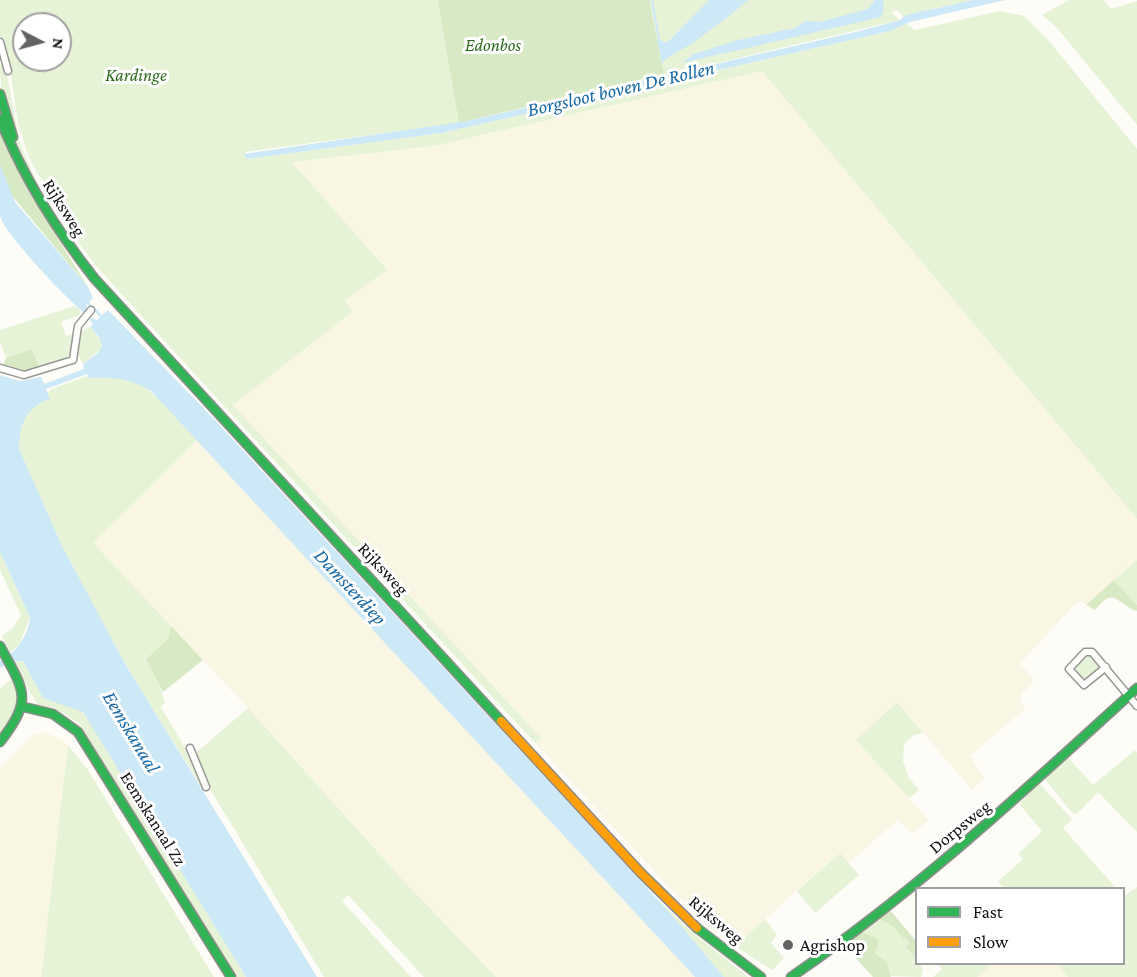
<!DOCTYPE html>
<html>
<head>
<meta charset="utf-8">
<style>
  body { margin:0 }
  #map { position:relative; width:1137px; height:977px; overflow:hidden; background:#fdfcf7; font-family:"Crimson Pro",serif }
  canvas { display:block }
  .legend { position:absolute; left:915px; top:887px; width:210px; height:78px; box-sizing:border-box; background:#fff; border:2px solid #a0a0a0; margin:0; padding:8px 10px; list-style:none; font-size:18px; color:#111 }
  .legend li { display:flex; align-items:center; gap:12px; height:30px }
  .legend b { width:30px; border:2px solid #a0a0a0 }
  .north { position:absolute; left:12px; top:12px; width:60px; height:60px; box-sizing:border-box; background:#fff; border:2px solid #a0a0a0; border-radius:50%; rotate:96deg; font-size:16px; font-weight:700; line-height:24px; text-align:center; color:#111 }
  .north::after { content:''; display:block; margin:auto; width:21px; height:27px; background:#646362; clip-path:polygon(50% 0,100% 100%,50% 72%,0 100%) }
</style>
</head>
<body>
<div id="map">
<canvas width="1137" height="977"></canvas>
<ul class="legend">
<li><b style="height:8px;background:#30b455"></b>Fast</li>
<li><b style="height:8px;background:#ff9f0a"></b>Slow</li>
</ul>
<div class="north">N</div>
</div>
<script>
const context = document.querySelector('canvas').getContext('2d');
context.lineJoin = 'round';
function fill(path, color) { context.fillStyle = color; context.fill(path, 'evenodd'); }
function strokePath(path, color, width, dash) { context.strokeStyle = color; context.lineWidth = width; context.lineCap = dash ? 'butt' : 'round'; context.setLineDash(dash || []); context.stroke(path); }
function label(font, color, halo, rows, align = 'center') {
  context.font = font + ' "Crimson Pro",serif'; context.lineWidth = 6; context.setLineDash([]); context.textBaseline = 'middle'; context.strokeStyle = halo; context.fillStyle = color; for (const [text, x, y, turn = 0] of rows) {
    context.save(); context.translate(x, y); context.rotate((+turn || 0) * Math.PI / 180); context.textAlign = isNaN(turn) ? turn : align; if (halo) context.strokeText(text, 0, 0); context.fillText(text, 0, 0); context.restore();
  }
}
const farmland = new Path2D(`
  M762 71 1137 519V560L1086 605 1079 601 1075 604 1020 664 1033 678 1032 685 1022 693 1020 700 1026 708 970 756 985 779 972 790 897 702 857 740 929 820 913 834 898 820 849 863 839 853 745 937 738 948 714 931 668 886 535 743 540 738 232 405 352 312 345 300 386 270 292 162 434 146Z
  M197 440 457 720 695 977H496L401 878 248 708 92 543Z
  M44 732 61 739 68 745 41 977H0V767L31 736Z
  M992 964H1057L1068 977H977Z`);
const green = new Path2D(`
  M0 0H973L906 15 904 18 897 10 891 12 900 20 594 92 593 89 666 73 457 111 459 123 245 152 247 159 441 133 890 31 905 23 915 30 1000 11 1024 16 1050 42 1137 149V519L762 71 434 146 292 162 387 270 345 300 352 312 233 405 541 738 535 743 202 382 96 266 70 230 29 158 18 124 11 76 0 38ZM24 24H60V60H24Z
  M1069 0H1104L1111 9 1137 1V125L1057 28 1042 15Z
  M5 63 19 140 41 193 38 192C18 154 0 108 0 65Z
  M75 306 80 310V315L61 322 66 336 73 334 74 336C71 363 64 361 40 369L32 349 6 358 0 342V330Z
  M90 327 101 341V349L83 364 78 355 80 332Z
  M87 376 88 378C99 378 111 376 121 378 153 384 176 417 197 440L93 543 171 626 168 639 146 659 154 671 165 702 161 707 194 763 203 783 200 785 124 662 92 604 62 546 22 458 19 449V434L24 419 34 406 49 399 48 393 51 389Z
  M0 552 30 617 19 645 10 653 2 636 13 628 21 615 0 570Z
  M1137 560V605L1114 580Z
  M1089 653 1102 668 1085 683 1072 670Z
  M23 661 43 698 79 708 93 726 246 977H236L80 724 55 708 38 706 14 663Z
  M13 678C25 703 17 715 0 734V688Z
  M897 702 923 733 914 735 904 744 903 761 909 778 919 790 909 798 856 740Z
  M248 708 401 878 496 977H424L348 895 342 901 411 977H324L211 791 196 753Z
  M68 745 88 770 214 977H41Z
  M1135 750 1137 753V832L1098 792 1077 814H1073L1044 778 1066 755 1093 785Z
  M1039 783 1072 819 1063 828 1116 888H1004L998 881 1023 859 1018 854 1042 831 1019 804Z
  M840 853 859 875 815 913 797 891Z
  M1137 887V977H1068L1057 964H1124V896Z
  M654 896 692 932 748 977H724Z
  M765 919 777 935 771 943 784 958 772 970 738 948 745 937Z
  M879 919 893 926 911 944 908 950 916 959V964H920L923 970 921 977 890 976 887 962 874 952 879 943 861 932Z
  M937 964H992L977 977H933L942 969Z`);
const forest = new Path2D(`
  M438 0H649L663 70 666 73 459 123Z
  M0 125 26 187 88 287 9 192 0 165Z
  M32 349 40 369 22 373 2 367 6 358Z
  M1114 580 1137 605V611C1117 606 1116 584 1095 610L1086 605Z
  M171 626 203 660 163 692 146 659 168 639Z
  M890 910 916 941V959L906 947 910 944 906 938 904 939 893 926 879 919Z
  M861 932 877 938 879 943 875 953 887 962 891 977H873L843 944Z`);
const water = new Path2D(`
  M709 0H748C731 15 713 28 694 42 683 50 672 53 662 63L657 39 667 43Z
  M875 0H883L884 8 881 17 682 63 694 54 738 40 795 28 806 21 819 22 868 9Z
  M973 0H1005L910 22 890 31 441 133 247 159 244 154 467 121 860 31 900 20 906 15Z
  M0 165 15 202 88 287 93 298 89 302 102 315 108 310 215 420 670 913 724 977H695L151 391C129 378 113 377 89 378L87 374 46 389 50 399C26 406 19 426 19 449L62 546 124 662 317 977H246L83 712 43 698 23 661 13 662 0 668V661C15 654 29 635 30 617L0 552V375L19 381 41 377 44 384 84 369 83 364 99 352 102 345 99 337 90 327 93 324 87 316 97 320 100 317 87 304 85 313C70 303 4 233 0 216 0 201 0 181 0 165Z`);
const stream = new Path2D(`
  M652 0 659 40`);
const street = new Path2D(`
  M0 42 8 71
  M0 368 24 375 73 360 78 326 91 310
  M1106 667 1084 685 1069 669 1085 652H1092L1137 706
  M190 748 206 787`);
const fast = new Path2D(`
  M0 94 13 137
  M0 119C23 177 55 228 94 278L501 721
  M0 646C24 691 34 698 0 742
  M24 707 53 714 78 732 231 977
  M697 928 761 977
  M791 977C916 892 1025 790 1137 688`);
const slow = new Path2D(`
  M501 721 641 873 697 928`);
const markers = [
  [788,945,6,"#646362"]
];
const parkNames = [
  ["Edonbos",493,45],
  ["Kardinge",136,75]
];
const streetNames = [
  ["Rijksweg",64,208,58],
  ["Rijksweg",383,569,47],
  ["Eemskanaal Zz",153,819,58],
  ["Dorpsweg",960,827,-39],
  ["Rijksweg",716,920,40]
];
const poiNames = [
  ["Agrishop",800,945]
];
const waterNames = [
  ["Borgsloot boven De Rollen",621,89,-13],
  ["Damsterdiep",350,587,47],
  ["Eemskanaal",131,732,59]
];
fill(farmland, '#f9f7e4');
fill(green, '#e7f3d7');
fill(forest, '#d8eac5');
fill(water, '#cde8f7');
strokePath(stream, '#cde8f7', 2);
strokePath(street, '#979795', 9);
strokePath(fast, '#8e8d8b', 11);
strokePath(slow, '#8e8d8b', 11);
strokePath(street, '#fffffe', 6);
strokePath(fast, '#30b455', 8);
strokePath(slow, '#ff9f0a', 8);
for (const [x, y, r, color] of markers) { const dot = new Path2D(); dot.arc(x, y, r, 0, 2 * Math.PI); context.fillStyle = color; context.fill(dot); strokePath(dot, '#fff', 2); }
label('italic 18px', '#2f6b1f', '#fff', parkNames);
label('18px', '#111', '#fff', streetNames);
label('18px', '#111', '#fff', poiNames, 'left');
label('italic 20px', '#1768a6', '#fff', waterNames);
</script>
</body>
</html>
